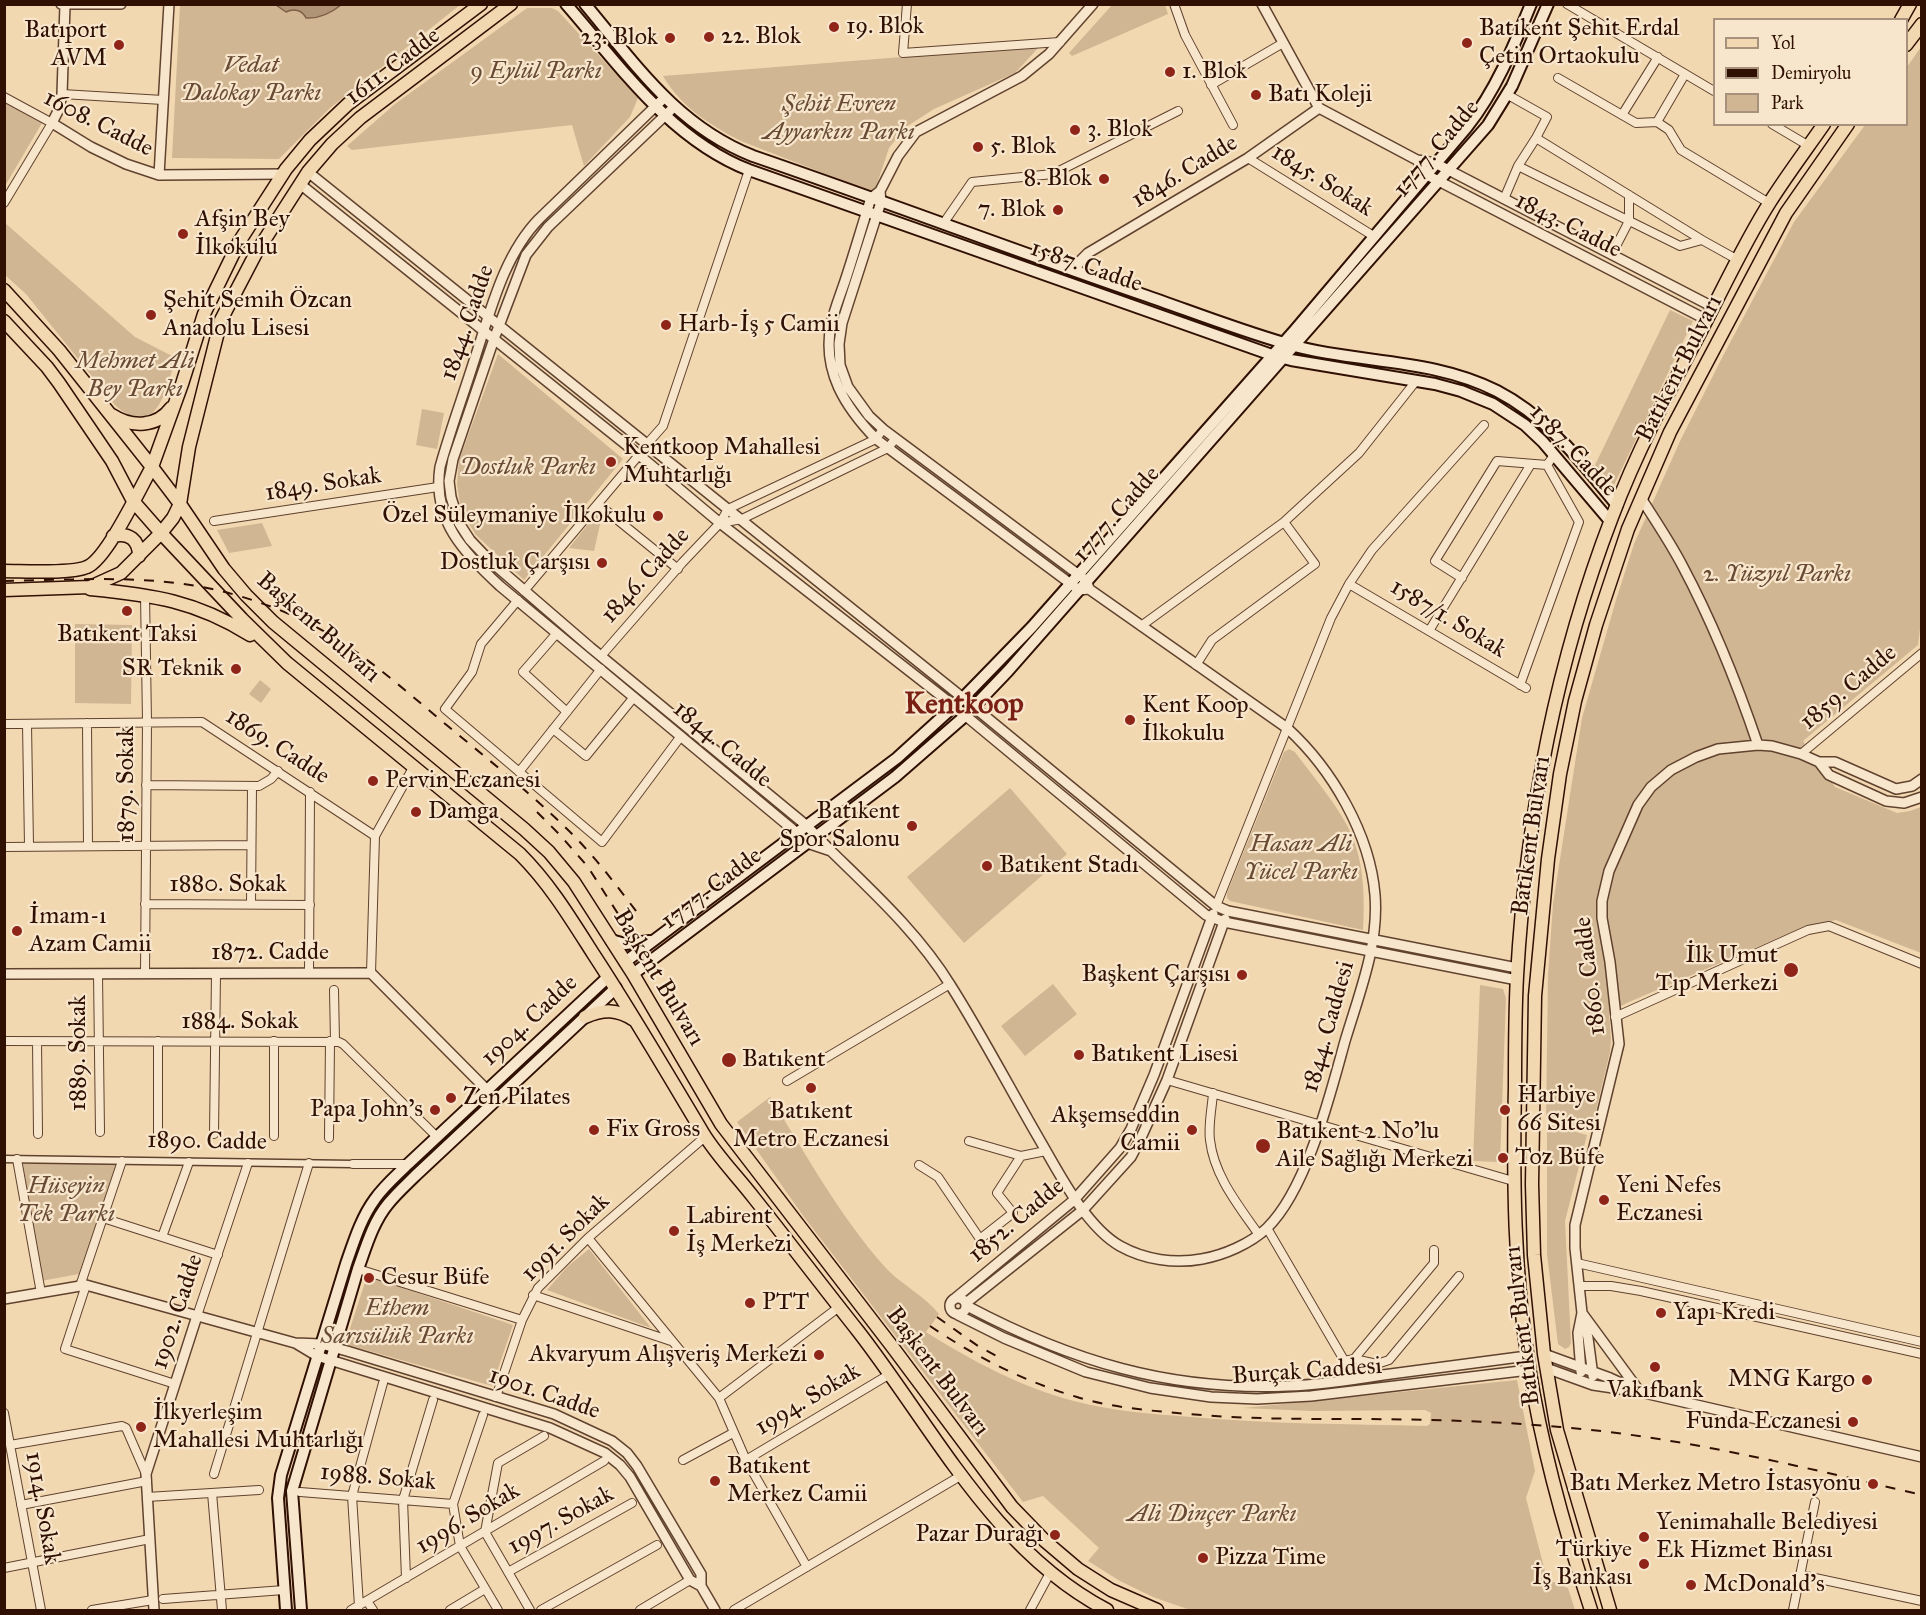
<!DOCTYPE html>
<html>
<head>
<meta charset="utf-8">
<style>
  body { margin:0 }
  #map { position:relative; width:1926px; height:1615px; overflow:hidden; background:#f2d8b1; font-family:"IM FELL Great Primer",serif }
  canvas { display:block }
  .frame { position:absolute; inset:0; border:6px solid #301003; pointer-events:none }
  .legend { position:absolute; left:1713px; top:18px; width:195px; height:108px; box-sizing:border-box; background:#f7e6cc; border:2px solid #a7907c; margin:0; padding:8px 10px; list-style:none; font-size:18px; color:#301003 }
  .legend li { display:flex; align-items:center; gap:12px; height:30px }
  .legend b { width:30px; border:2px solid #a7907c }
</style>
</head>
<body>
<div id="map">
<canvas width="1926" height="1615"></canvas>
<div class="frame"></div>
<ul class="legend">
<li><b style="height:8px;background:#f2d8b1"></b>Yol</li>
<li><b style="height:8px;background:#301003"></b>Demiryolu</li>
<li><b style="height:16px;background:#d1b693"></b>Park</li>
</ul>
</div>
<script>
const context = document.querySelector('canvas').getContext('2d');
context.lineJoin = 'round';
function fill(path, color) { context.fillStyle = color; context.fill(path, 'evenodd'); }
function strokePath(path, color, width, dash) { context.strokeStyle = color; context.lineWidth = width; context.lineCap = dash ? 'butt' : 'round'; context.setLineDash(dash || []); context.stroke(path); }
function label(font, color, halo, rows, align = 'center') {
  context.font = font + ' "IM FELL Great Primer",serif'; context.lineWidth = 4.5; context.setLineDash([]); context.textBaseline = 'middle'; context.strokeStyle = halo; context.fillStyle = color; for (const [text, x, y, turn = 0] of rows) {
    context.save(); context.translate(x, y); context.rotate((+turn || 0) * Math.PI / 180); context.textAlign = isNaN(turn) ? turn : align; if (halo) context.strokeText(text, 0, 0); context.fillText(text, 0, 0); context.restore();
  }
}
const green = new Path2D(`
  M180 5H460L330 108 279 159 172 158Z
  M1112 5H1165L1168 14 1072 56 1069 53Z
  M527 8H552L558 11 638 98 630 117 584 166 572 125 352 150 347 146 395 104Z
  M1040 46 1015 73 934 109 906 127 889 148 874 193 741 141C710 125 681 107 663 76Z
  M1921 47 1922 613 1918 645 1803 741 1835 787 1897 813 1910 811 1921 807V953L1836 920 1806 926 1629 1002 1609 1012 1611 1040 1610 1052 1591 1131 1546 1119 1548 974 1553 904 1582 718 1616 600 1634 544 1681 439 1724 354 1794 222 1865 125 1906 124 1907 67Z
  M5 102 42 123 5 186Z
  M5 223 135 337 176 358C166 388 157 443 115 405L26 294 5 275Z
  M1670 310 1693 321 1614 485 1595 465Z
  M498 354 623 459 524 580 476 535 469 524 460 505 457 484 459 460Z
  M422 409 444 413 437 449 416 445Z
  M600 509 603 511 594 551 569 548Z
  M262 523 272 546 229 553 217 530Z
  M75 624 132 625 131 704 75 703Z
  M260 680 271 689 261 703 249 694Z
  M1289 749 1295 752C1311 774 1330 796 1344 820 1364 853 1365 893 1363 930L1230 901 1227 898V893L1284 752Z
  M1010 788 1067 854 964 943 907 877Z
  M1053 984 1077 1014 1025 1056 1001 1026Z
  M1480 985 1503 989 1506 998 1500 1162 1473 1161Z
  M770 1097C806 1154 839 1215 884 1266 900 1284 924 1295 939 1314L926 1332C972 1361 1021 1387 1074 1401 1112 1411 1152 1414 1191 1417 1269 1424 1348 1424 1427 1426L1430 1424 1431 1413 1425 1410 1311 1411 1243 1408 1517 1380 1535 1471 1526 1498 1547 1579 1568 1588 1575 1610H1190L1153 1597 1120 1581 1088 1561 1099 1548 1043 1496 1023 1502 804 1217 737 1122Z
  M1547 1124 1587 1135 1565 1221 1571 1343 1569 1347 1565 1349 1558 1344 1547 1254Z
  M119 1163 79 1274 41 1281 23 1164Z
  M589 1249 651 1328 547 1290 567 1267Z
  M367 1276 513 1325 492 1386 345 1344Z`);
const water = new Path2D(`
  M276 5H341C331 13 320 19 306 18 302 10 294 8 286 12Z`);
const pedestrian = new Path2D(`
  M4 1159 353 1164`);
const minor = new Path2D(`
  M907 4 903 53 1060 42
  M1174 4 1185 35 1233 125
  M1567 4 1714 91
  M1558 78 1636 123 1657 122 1669 130 1681 150 1769 203
  M1211 85 1283 43
  M62 94 163 100
  M1508 95 1547 117 1536 138
  M4 97 52 123 4 203
  M1622 115 1658 57
  M1657 122 1685 74
  M1772 124 1809 146
  M1248 158 1375 237
  M1518 166 1680 246 1702 240
  M1504 199 1518 166 1536 138 1702 240 1738 260
  M943 224 972 182 1053 174 1178 111
  M1612 254 1629 221V195
  M647 444 663 426 749 170
  M598 504 678 569
  M214 521 438 487
  M720 523 742 519 888 448 895 439
  M1462 578 1435 561 1497 461 1547 465
  M1349 584 1526 688
  M524 591 639 455
  M145 595 147 722 145 973
  M518 600 481 644 472 672 445 709 602 842 681 736
  M1141 626 1284 522 1359 453 1416 381
  M1429 631 1531 464
  M557 633 523 672 567 712
  M601 656 682 563 720 523 728 509 876 439 883 429
  M1196 665 1212 640 1315 564 1284 522
  M1520 685 1579 522 1547 465 1554 455
  M87 723 88 846
  M4 724 202 722 375 836
  M27 724 29 846
  M553 729 586 756 634 697
  M1801 754 1922 653
  M519 772 601 669
  M146 785 259 786 271 779 278 771
  M4 847 251 845
  M145 904 310 905
  M251 904 252 786
  M1216 906 1331 618 1349 584 1372 550 1484 425
  M309 972 310 792
  M371 973 375 836 414 766
  M98 974 100 1132
  M334 990 335 1041
  M1615 1017 1808 930 1829 926 1922 964
  M4 1041 339 1042 343 1044 437 1137
  M37 1041 38 1134
  M274 1041V1136
  M1167 1080 1513 1181
  M787 1081 950 984
  M1213 1093C1212 1108 1208 1125 1210 1140 1214 1176 1239 1206 1259 1235
  M214 1134 216 973
  M158 1135V1041
  M329 1138 330 1041
  M969 1141 1021 1156
  M17 1159 41 1293
  M353 1164H408
  M919 1165 938 1177 980 1239 1013 1213 997 1193 1021 1156 1046 1151
  M103 1218 218 1255
  M1267 1228 1355 1379
  M162 1237 189 1162
  M588 1238 719 1398 746 1460 807 1567
  M1577 1263 1922 1342
  M358 1269 522 1320
  M86 1285 65 1349 175 1384
  M80 1286 122 1161
  M1580 1286H1611L1641 1291 1922 1354
  M533 1295 671 1341
  M197 1316 248 1163
  M1354 1359 1377 1364 1389 1360 1459 1276
  M1344 1361 1354 1359 1434 1263V1250
  M496 1397 522 1320 538 1288 588 1238 706 1136
  M719 1398 839 1307
  M4 1413 41 1610
  M483 1415 453 1504 460 1546 498 1610
  M10 1445 122 1426 126 1428 146 1474
  M683 1460 733 1433
  M746 1460 890 1374
  M214 1474 309 1163
  M300 1492 453 1504
  M212 1493 222 1610
  M147 1497 259 1490
  M21 1505 147 1481
  M4 1568 150 1539
  M508 1572 632 1503
  M1801 1575 1922 1601
  M406 1578 403 1500 433 1400
  M163 1599 284 1590
  M367 1601 373 1610
  M359 1606 352 1496 383 1383
  M92 1610 153 1600
  M351 1610 604 1461
  M450 1610 485 1589
  M530 1610 485 1532 498 1463 544 1436
  M541 1610 657 1545
  M640 1610 690 1580
  M734 1610 962 1475
  M1030 1610 1050 1573
  M1793 1610 1815 1502`);
const tertiary = new Path2D(`
  M61 4H121
  M1262 4 1319 108 1417 160
  M65 5 62 94 59 109 52 123 91 147 126 164 159 175 284 174
  M664 98 539 219C503 256 490 313 474 361 463 396 450 431 440 467 432 520 464 553 500 586L797 833 807 843 831 851 807 826 591 648 489 560 470 540 459 523 451 497 449 481 453 459 494 339 526 255 548 227 674 107
  M308 172 963 698 1216 906 1228 911 1517 968
  M159 175 169 4
  M300 184 639 455 720 523 949 702 1206 915 1224 922 1517 980
  M880 191 881 202 842 323 839 344 840 365 848 387 869 416 883 429 1087 581 1089 589 1079 590 876 439C845 407 822 371 831 325 834 310 840 296 845 281 854 254 862 226 871 198Z
  M880 191 898 156 916 132 1022 76 1049 54 1093 4
  M1075 271 1080 261 1088 253 1248 158 1319 108
  M1707 320 1427 175 1417 160 1435 163 1713 307
  M1641 498C1655 520 1670 542 1682 565 1713 623 1737 683 1758 745
  M1819 762 1801 754 1772 746 1758 745 1718 749 1696 757 1671 770 1651 787 1638 805 1609 871 1602 901V918L1610 962 1619 1044 1575 1225V1248L1582 1313 1640 1392 1922 1457
  M1922 779 1912 786 1896 789 1835 762H1819L1829 775 1886 801 1904 803 1922 797
  M831 851C874 893 919 934 951 986 982 1035 1009 1087 1038 1137 1058 1171 1085 1226 1120 1246 1145 1260 1175 1264 1202 1259 1224 1255 1250 1244 1267 1228 1307 1189 1330 1095 1345 1041 1359 994 1379 945 1375 895 1370 834 1332 769 1287 728L1089 589
  M4 974 371 973 487 1090
  M950 1306a8 8 0 1 1 16 0a8 8 0 1 1-16 0Z
  M4 1299 86 1285 295 1343 321 1344 347 1351 554 1414 612 1441 627 1453 637 1466 701 1574V1586L715 1610
  M953 1300 1074 1200 1120 1148 1131 1129 1154 1075 1213 914
  M966 1303 1083 1210 1131 1157 1140 1140 1167 1080 1225 919
  M967 1306C1071 1361 1169 1391 1288 1386 1320 1385 1352 1380 1383 1375 1431 1369 1479 1362 1527 1356
  M958 1315 1004 1338 1086 1372 1150 1388 1211 1397 1257 1399 1311 1396 1529 1370
  M297 1344 317 1356 550 1428 605 1453 620 1465 630 1477 690 1580 701 1586
  M1544 1354 1610 1378 1640 1392 1593 1385 1546 1368
  M1581 1372 1578 1333 1582 1313 1588 1338 1593 1376
  M154 1610 146 1474 197 1316`);
const secondary = new Path2D(`
  M566 4C620 66 670 139 749 170L1272 355 1291 360 1435 384 1461 391 1493 404 1525 425 1543 442 1610 521
  M585 4C636 65 677 126 753 156 884 201 1013 250 1144 295 1190 311 1236 329 1284 343 1353 364 1431 357 1497 391 1549 418 1580 461 1617 505
  M611 940 625 944 650 941
  M625 962 897 758 963 698 1032 627 1295 330 1467 127C1496 90 1513 48 1531 4
  M633 974 895 777 965 716 1008 671 1488 125 1512 86 1548 4
  M286 1610 278 1498 281 1475 346 1264C354 1241 361 1218 375 1199 384 1186 397 1175 408 1164L608 977
  M301 1610 292 1491 358 1269C366 1247 373 1222 388 1204 396 1194 406 1185 415 1176L616 988`);
const primary = new Path2D(`
  M1901 20 1910 4
  M1906 45 1922 24
  M4 290 59 350 152 467 182 384 204 314 239 242 286 169 310 140 348 104 481 4
  M4 321 47 367 59 383 112 461 133 501 161 533 173 518 180 504 189 447 221 320 256 253 308 172 332 144 360 118 511 4
  M112 415C132 428 157 427 171 408
  M113 536C129 532 139 540 139 556
  M4 571C24 571 71 574 87 567 107 559 140 488 152 467L180 504 224 569 246 595 273 622 524 829 549 852 574 882 633 974 721 1124 891 1345 1012 1507 1045 1541 1078 1569 1111 1590 1157 1610
  M90 589C153 595 196 601 250 635
  M4 590 90 587 121 573 161 533 242 619 287 663 520 854C550 884 571 919 594 955 632 1013 667 1073 703 1133 717 1156 737 1176 754 1198 789 1242 823 1287 858 1331 934 1429 994 1551 1107 1610
  M585 1017C604 1009 617 1009 634 1020
  M1591 1610C1565 1531 1542 1450 1529 1367 1514 1274 1513 1180 1515 1086 1515 1049 1515 1012 1517 976 1526 820 1556 663 1612 517 1636 453 1668 393 1700 333 1723 289 1744 243 1770 202 1787 175 1806 150 1824 124
  M1610 1610 1557 1430 1544 1354 1534 1255 1532 1184 1535 996 1548 859 1560 774 1575 701 1596 625 1628 529 1670 432 1786 213 1848 124`);
const rail = new Path2D(`
  M4 581C75 580 148 574 217 590 262 601 308 619 346 645 382 669 415 699 449 727 489 760 529 792 566 828 592 853 614 882 636 911
  M537 812 560 835 588 867 622 920
  M937 1317 978 1346 1000 1358
  M930 1326C976 1357 1023 1381 1077 1397 1109 1407 1144 1410 1177 1413 1228 1418 1279 1419 1331 1419 1407 1419 1484 1420 1560 1427 1683 1437 1802 1467 1922 1495`);
const markers = [
  [834,27,6,"#8f2418"],
  [709,37,6,"#8f2418"],
  [670,38,6,"#8f2418"],
  [1467,43,6,"#8f2418"],
  [119,45,6,"#8f2418"],
  [1170,72,6,"#8f2418"],
  [1256,95,6,"#8f2418"],
  [1075,130,6,"#8f2418"],
  [978,147,6,"#8f2418"],
  [1104,179,6,"#8f2418"],
  [1058,210,6,"#8f2418"],
  [183,234,6,"#8f2418"],
  [151,315,6,"#8f2418"],
  [666,325,6,"#8f2418"],
  [611,462,6,"#8f2418"],
  [658,516,6,"#8f2418"],
  [602,563,6,"#8f2418"],
  [127,611,6,"#8f2418"],
  [236,669,6,"#8f2418"],
  [1130,720,6,"#8f2418"],
  [373,781,6,"#8f2418"],
  [416,812,6,"#8f2418"],
  [912,826,6,"#8f2418"],
  [987,866,6,"#8f2418"],
  [17,931,6,"#8f2418"],
  [1791,970,8,"#8f2418"],
  [1242,975,6,"#8f2418"],
  [1079,1055,6,"#8f2418"],
  [729,1060,8,"#8f2418"],
  [811,1088,6,"#8f2418"],
  [451,1098,6,"#8f2418"],
  [435,1110,6,"#8f2418"],
  [1505,1110,6,"#8f2418"],
  [594,1130,6,"#8f2418"],
  [1192,1130,6,"#8f2418"],
  [1263,1146,8,"#8f2418"],
  [1503,1158,6,"#8f2418"],
  [1604,1200,6,"#8f2418"],
  [674,1231,6,"#8f2418"],
  [369,1278,6,"#8f2418"],
  [750,1303,6,"#8f2418"],
  [1661,1313,6,"#8f2418"],
  [819,1355,6,"#8f2418"],
  [1655,1367,6,"#8f2418"],
  [1867,1380,6,"#8f2418"],
  [1853,1422,6,"#8f2418"],
  [141,1427,6,"#8f2418"],
  [715,1481,6,"#8f2418"],
  [1873,1484,6,"#8f2418"],
  [1055,1535,6,"#8f2418"],
  [1644,1537,6,"#8f2418"],
  [1203,1558,6,"#8f2418"],
  [1644,1564,6,"#8f2418"],
  [1691,1585,6,"#8f2418"]
];
const poiNames = [
  ["19. Blok",846,27],
  ["Batıkent Şehit Erdal",1479,29],
  ["Çetin Ortaokulu",1479,57],
  ["Batıport",107,31,"right"],
  ["AVM",107,59,"right"],
  ["22. Blok",721,37],
  ["23. Blok",658,38,"right"],
  ["1. Blok",1182,72],
  ["Batı Koleji",1268,95],
  ["3. Blok",1087,130],
  ["5. Blok",990,147],
  ["8. Blok",1092,179,"right"],
  ["7. Blok",1046,210,"right"],
  ["Afşin Bey",195,220],
  ["İlkokulu",195,248],
  ["Şehit Semih Özcan",163,301],
  ["Anadolu Lisesi",163,329],
  ["Harb-İş 5 Camii",678,325],
  ["Kentkoop Mahallesi",623,448],
  ["Muhtarlığı",623,476],
  ["Özel Süleymaniye İlkokulu",646,516,"right"],
  ["Dostluk Çarşısı",590,563,"right"],
  ["Batıkent Taksi",127,635,"center"],
  ["SR Teknik",224,669,"right"],
  ["Kent Koop",1142,706],
  ["İlkokulu",1142,734],
  ["Pervin Eczanesi",385,781],
  ["Damga",428,812],
  ["Batıkent",900,812,"right"],
  ["Spor Salonu",900,840,"right"],
  ["Batıkent Stadı",999,866],
  ["İmam-ı",29,917],
  ["Azam Camii",29,945],
  ["İlk Umut",1778,956,"right"],
  ["Tıp Merkezi",1778,984,"right"],
  ["Başkent Çarşısı",1230,975,"right"],
  ["Batıkent Lisesi",1091,1055],
  ["Batıkent",742,1060],
  ["Harbiye",1517,1096],
  ["66 Sitesi",1517,1124],
  ["Zen Pilates",463,1098],
  ["Papa John's",423,1110,"right"],
  ["Batıkent",811,1112,"center"],
  ["Metro Eczanesi",811,1140,"center"],
  ["Akşemseddin",1180,1116,"right"],
  ["Camii",1180,1144,"right"],
  ["Fix Gross",606,1130],
  ["Batıkent 2 No'lu",1276,1132],
  ["Aile Sağlığı Merkezi",1276,1160],
  ["Toz Büfe",1515,1158],
  ["Yeni Nefes",1616,1186],
  ["Eczanesi",1616,1214],
  ["Labirent",686,1217],
  ["İş Merkezi",686,1245],
  ["Cesur Büfe",381,1278],
  ["PTT",762,1303],
  ["Yapı Kredi",1673,1313],
  ["Akvaryum Alışveriş Merkezi",807,1355,"right"],
  ["MNG Kargo",1855,1380,"right"],
  ["Vakıfbank",1655,1391,"center"],
  ["İlkyerleşim",153,1413],
  ["Mahallesi Muhtarlığı",153,1441],
  ["Funda Eczanesi",1841,1422,"right"],
  ["Batıkent",727,1467],
  ["Merkez Camii",727,1495],
  ["Batı Merkez Metro İstasyonu",1861,1484,"right"],
  ["Yenimahalle Belediyesi",1656,1523],
  ["Ek Hizmet Binası",1656,1551],
  ["Pazar Durağı",1043,1535,"right"],
  ["Türkiye",1632,1550,"right"],
  ["İş Bankası",1632,1578,"right"],
  ["Pizza Time",1215,1558],
  ["McDonald's",1703,1585]
];
const parkNames = [
  ["Vedat",251,66],
  ["Dalokay Parkı",251,94],
  ["9 Eylül Parkı",536,72],
  ["Şehit Evren",839,105],
  ["Ayyarkın Parkı",839,133],
  ["Mehmet Ali",135,362],
  ["Bey Parkı",135,390],
  ["Dostluk Parkı",528,468],
  ["2. Yüzyıl Parkı",1777,575],
  ["Hasan Ali",1301,845],
  ["Yücel Parkı",1301,873],
  ["Hüseyin",66,1187],
  ["Tek Parkı",66,1215],
  ["Ethem",397,1309],
  ["Sarısülük Parkı",397,1337],
  ["Ali Dinçer Parkı",1212,1515]
];
const streetNames = [
  ["1611. Cadde",393,67,-37],
  ["1608. Cadde",98,124,27],
  ["1777. Cadde",1437,149,-50],
  ["1846. Cadde",1185,172,-31],
  ["1845. Sokak",1322,181,32],
  ["1843. Cadde",1568,226,27],
  ["1587. Cadde",1086,267,19],
  ["1844. Cadde",468,323,-71],
  ["Batıkent Bulvarı",1680,369,-63],
  ["1587. Cadde",1573,451,47],
  ["1849. Sokak",323,485,-9],
  ["1777. Cadde",1117,515,-49],
  ["1846. Cadde",646,576,-48],
  ["1587/1. Sokak",1448,619,31],
  ["Başkent Bulvarı",318,628,41],
  ["1859. Cadde",1849,688,-40],
  ["1844. Cadde",722,745,40],
  ["1869. Cadde",277,747,33],
  ["1879. Sokak",127,784,-90],
  ["Batıkent Bulvarı",1532,836,-82],
  ["1880. Sokak",228,885],
  ["1777. Cadde",712,889,-37],
  ["1872. Cadde",270,953],
  ["1860. Cadde",1591,976,-97],
  ["Başkent Bulvarı",658,978,59],
  ["1904. Cadde",530,1021,-43],
  ["1884. Sokak",240,1022],
  ["1844. Caddesi",1329,1027,-74],
  ["1889. Sokak",79,1053,-90],
  ["1890. Cadde",207,1142,1],
  ["1852. Cadde",1017,1221,-40],
  ["1991. Sokak",566,1238,-45],
  ["1902. Cadde",178,1312,-72],
  ["Batıkent Bulvarı",1523,1326,-97],
  ["Başkent Bulvarı",937,1372,53],
  ["Burçak Caddesi",1307,1372,-4],
  ["1901. Cadde",544,1394,19],
  ["1994. Sokak",808,1400,-31],
  ["1988. Sokak",378,1478,5],
  ["1914. Sokak",42,1508,80],
  ["1996. Sokak",468,1519,-31],
  ["1997. Sokak",561,1521,-29]
];
const districtNames = [
  ["Kentkoop",964,706]
];
fill(green, '#d1b693');
fill(water, '#b09476');
strokePath(water, '#7d5f48', 1.5);
strokePath(pedestrian, '#60422e', 9);
strokePath(minor, '#60422e', 10);
strokePath(tertiary, '#60422e', 12);
strokePath(secondary, '#301003', 14);
strokePath(primary, '#301003', 15);
strokePath(pedestrian, '#f7e6cc', 6);
strokePath(minor, '#f7e6cc', 8);
strokePath(tertiary, '#f7e6cc', 9);
strokePath(secondary, '#f7e6cc', 10);
strokePath(primary, '#f2d8b1', 12);
strokePath(rail, '#301003', 2, [10, 10]);
for (const [x, y, r, color] of markers) { const dot = new Path2D(); dot.arc(x, y, r, 0, 2 * Math.PI); context.fillStyle = color; context.fill(dot); strokePath(dot, '#f7e6cc', 2); }
label('24px', '#301003', '#f7e6cc', poiNames, 'left');
label('italic 24px', '#684a35', '#f7e6cc', parkNames);
label('24px', '#301003', '#f7e6cc', streetNames);
label('bold 30px', '#7a1f14', '#f7e6cc', districtNames);
</script>
</body>
</html>
